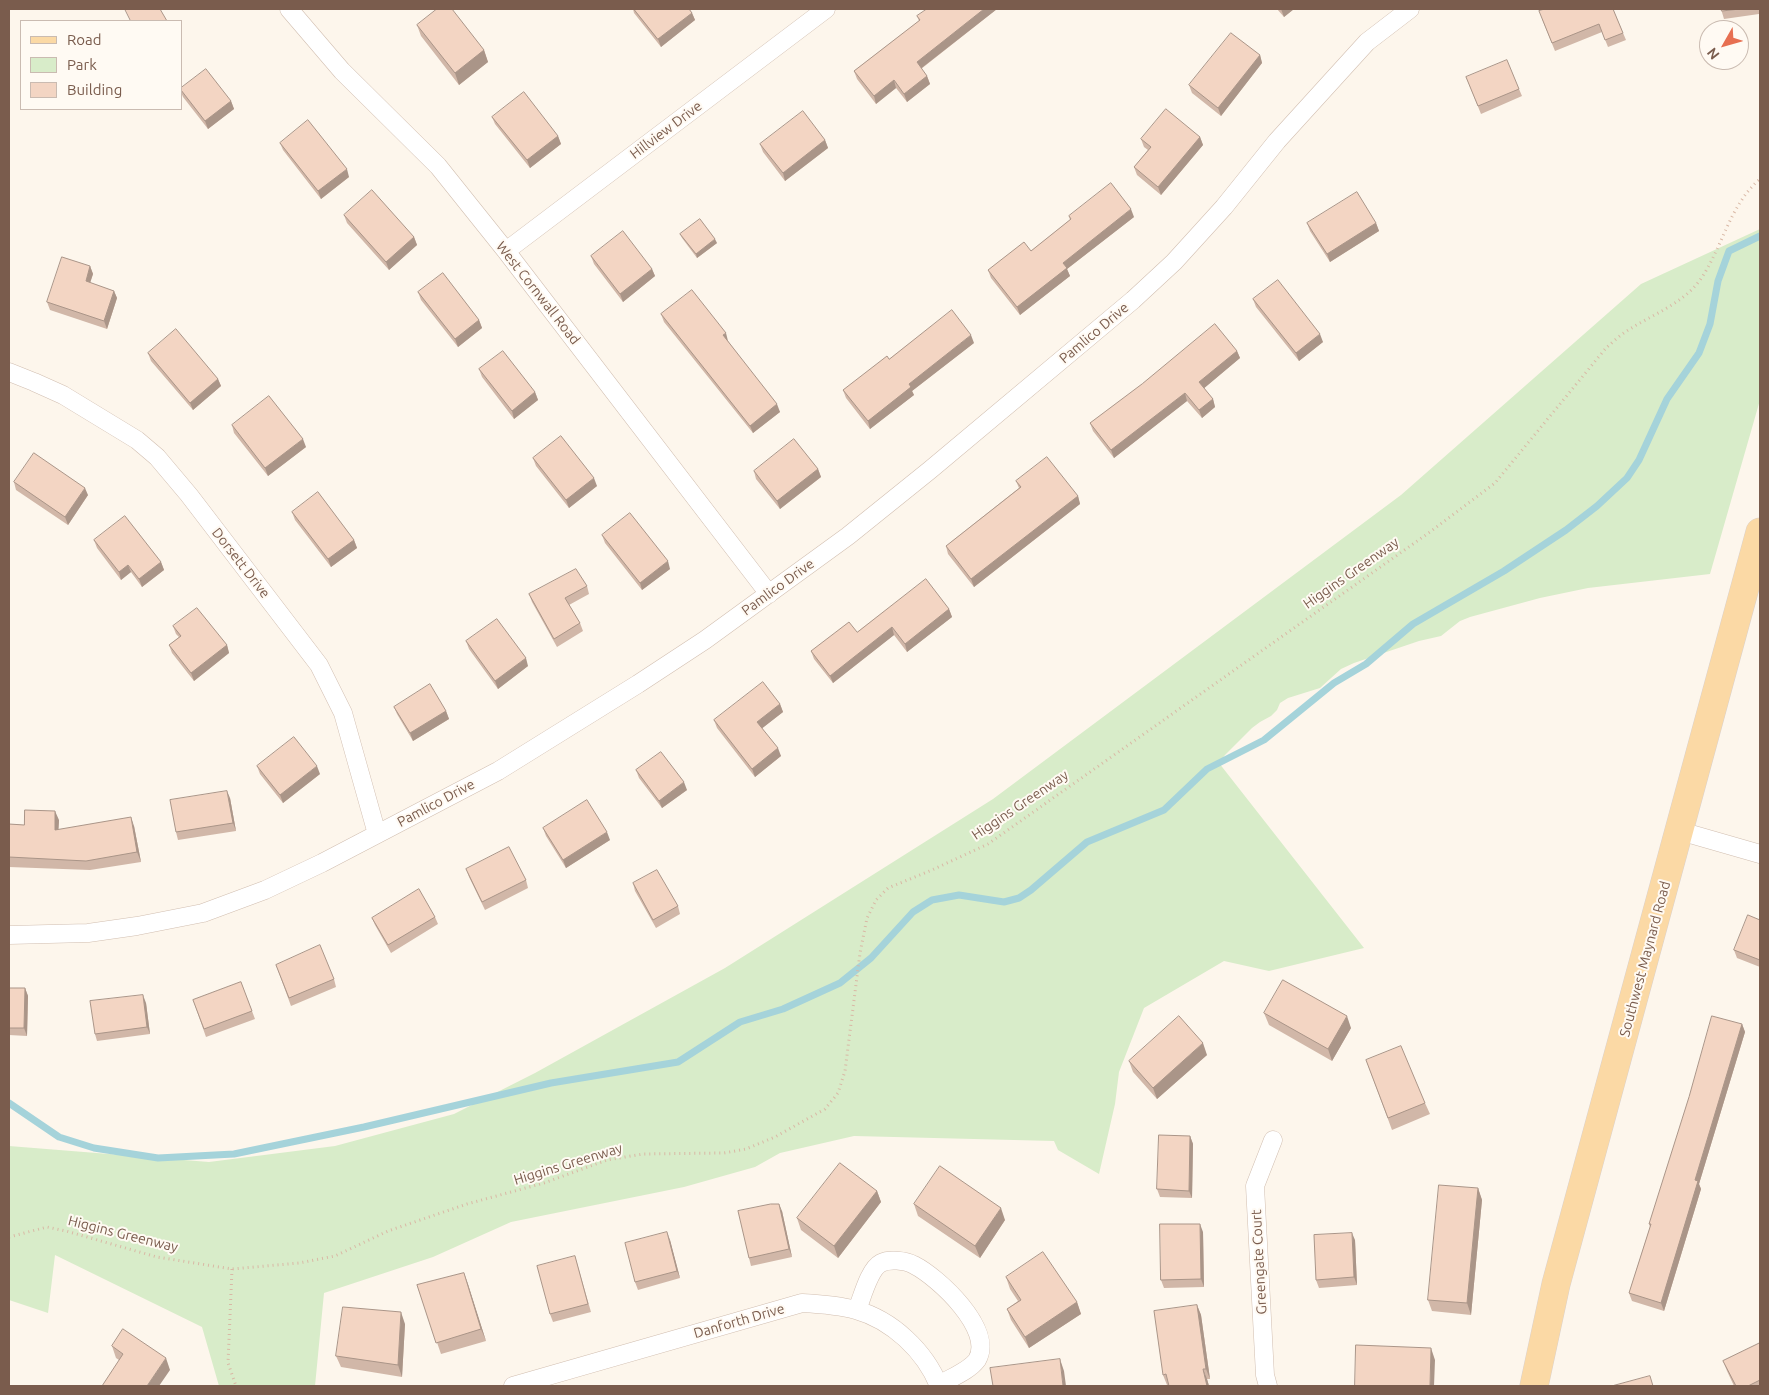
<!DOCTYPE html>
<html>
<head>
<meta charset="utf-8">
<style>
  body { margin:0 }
  #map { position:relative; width:1769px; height:1395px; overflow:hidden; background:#fdf6ec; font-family:Ubuntu,sans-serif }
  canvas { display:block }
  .frame { position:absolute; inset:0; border:10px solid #7a5c4d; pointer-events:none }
  .legend { position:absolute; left:20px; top:20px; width:162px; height:90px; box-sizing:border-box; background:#fffaf3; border:1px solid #cabbb1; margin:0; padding:6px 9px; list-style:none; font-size:15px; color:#7a5c4d }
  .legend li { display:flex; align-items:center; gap:10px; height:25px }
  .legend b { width:25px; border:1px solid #cabbb1 }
  .north { position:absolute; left:1699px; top:20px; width:50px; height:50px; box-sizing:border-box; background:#fffaf3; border:1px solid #cabbb1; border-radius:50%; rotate:232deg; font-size:14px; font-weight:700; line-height:20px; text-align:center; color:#7a5c4d }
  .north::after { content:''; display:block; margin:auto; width:18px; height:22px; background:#e76f51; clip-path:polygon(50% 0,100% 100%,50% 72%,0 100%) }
</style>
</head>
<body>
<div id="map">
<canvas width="1769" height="1395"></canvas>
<div class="frame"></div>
<ul class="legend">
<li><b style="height:6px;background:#fbd9a5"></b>Road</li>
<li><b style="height:14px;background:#d8ecc9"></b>Park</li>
<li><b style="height:14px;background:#f3d5c3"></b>Building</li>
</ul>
<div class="north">N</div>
</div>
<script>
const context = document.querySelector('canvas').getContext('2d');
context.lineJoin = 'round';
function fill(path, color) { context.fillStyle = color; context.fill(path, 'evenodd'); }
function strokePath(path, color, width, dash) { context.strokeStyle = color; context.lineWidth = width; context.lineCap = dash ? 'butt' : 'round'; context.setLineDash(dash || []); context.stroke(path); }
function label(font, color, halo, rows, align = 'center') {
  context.font = font + ' Ubuntu,sans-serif'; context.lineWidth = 4; context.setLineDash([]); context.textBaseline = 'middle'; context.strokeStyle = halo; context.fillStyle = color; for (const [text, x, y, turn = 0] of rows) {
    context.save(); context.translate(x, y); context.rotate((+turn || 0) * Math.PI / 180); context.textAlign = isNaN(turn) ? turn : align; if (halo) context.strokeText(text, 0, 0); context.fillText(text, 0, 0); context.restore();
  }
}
const green = new Path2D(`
  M1760 229V400L1710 574 1588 588 1540 598 1470 617 1460 621 1441 636 1419 641 1354 663 1341 669 1320 688 1288 698 1280 703 1277 710 1271 716 1260 722 1252 728 1225 755 1219 763 1364 948 1269 971 1224 961 1144 1008 1119 1072 1115 1104 1099 1174 1058 1150 1054 1141 854 1136 780 1153 755 1167 684 1187 511 1222 433 1257 324 1293 315 1386H219L202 1327 55 1255 48 1313 9 1300V1146L209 1162 335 1146 454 1114 535 1073 725 968 993 799 1401 495 1641 284Z`);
const stream = new Path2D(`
  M9 1103 59 1137 94 1148 158 1158 234 1154 364 1127 551 1083 678 1062 740 1022 783 1009 840 983 871 958 913 912 932 900 959 895 1004 902 1019 898 1031 890 1087 842 1164 810 1207 769 1264 740 1334 683 1366 664 1413 624 1504 571 1566 530 1597 506 1627 478 1639 460 1667 399 1699 353 1710 324 1718 281 1729 251 1760 236`);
const path = new Path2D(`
  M9 1237 47 1227 66 1231 157 1257 232 1269 299 1263 335 1256 388 1231 467 1204 544 1183 607 1160 643 1154 724 1153 746 1149 775 1137 825 1109 838 1093 845 1071 860 953 867 918 876 900 888 888 932 870 988 844 1430 532 1495 483 1606 348C1613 342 1621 334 1630 329 1652 315 1679 305 1697 284 1722 252 1728 206 1760 179
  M232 1269 228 1363 236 1386`);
const street = new Path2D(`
  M289 9 342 71 438 166 506 251 769 594
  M506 251 826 9
  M9 372 34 382 63 395 137 440 157 457 189 495 319 665 343 713 377 834
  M1680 831 1760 854
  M9 935 88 933 137 926 203 913 265 890 322 863 498 771 638 684 705 640 848 536 930 470 1133 300 1174 262 1224 207 1277 141 1367 42 1410 9
  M857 1310C862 1298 869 1269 881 1263 889 1259 905 1260 914 1265 938 1277 995 1330 977 1360 969 1371 950 1378 939 1385
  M513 1386 802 1303C820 1304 838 1305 856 1310 892 1320 925 1351 939 1386
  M1268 1386 1265 1375 1255 1186 1273 1140`);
const primary = new Path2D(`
  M1534 1386 1556 1284 1760 532`);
const wall = new Path2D(`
  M633 9H689L692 13 695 20 661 47 634 13Z
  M997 9 921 69 927 76 930 84 907 102 896 88 876 104 857 79 854 71 919 21 917 16Z
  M1277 9H1294L1284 17Z
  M1613 9 1626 40 1608 47 1602 32 1555 51 1542 19Z
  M1721 9H1759V14L1724 19Z
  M417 25 484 50 488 62 459 85 421 36Z
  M1260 55 1262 63 1221 116 1192 93 1189 85Z
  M1466 77 1519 89 1522 96 1481 114Z
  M181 88 231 101 234 109 208 129 183 97 181 92Z
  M492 117 558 136 561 144 530 168 495 124Z
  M1200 137 1203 145 1161 195 1137 175 1134 167 1148 150 1144 147 1141 139Z
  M825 140 828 148 785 181 763 152 760 144Z
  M280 143 349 177 321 199 283 150Z
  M344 215 414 237 417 245 389 270 347 223Z
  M1069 216 1134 217 1067 269 1070 276 1020 315 991 278 988 270 1031 251 1070 220Z
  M1307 223H1376L1379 231 1330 262 1310 231Z
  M680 234 717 243 697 258 682 238Z
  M591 256 652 269 655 276 623 302 594 264Z
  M90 266 93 274 90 283 114 291 117 298 107 329 50 310 47 302Z
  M418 292 479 320 482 328 458 347 421 300Z
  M1253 299 1323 342 1299 361 1256 307Z
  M661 314 728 341 780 412 753 433 664 322Z
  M974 343 912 391 914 395 870 429 846 398 843 390 889 359Z
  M1237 351 1240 358 1204 388 1213 399 1215 407 1202 418 1187 401 1114 458 1093 431 1090 423Z
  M148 353 218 379 221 386 193 410 151 361Z
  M479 369 535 392 538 400 514 419 482 377Z
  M232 425 306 447 268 476 234 433Z
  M533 458 597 486 569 508 536 466Z
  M818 469 821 477 780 509 756 479 754 471Z
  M1016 481 1078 496 1080 504 974 587 948 554 946 546 1019 488Z
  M14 482 88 495 68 525 16 490Z
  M292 512 354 540 357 548 331 567 295 520Z
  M602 535 670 569 642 590 605 543Z
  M94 540 161 562 164 570 142 587 131 572 121 580 97 548Z
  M587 586 589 594 569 605 580 623 583 631 557 647 532 602 529 594Z
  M949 609 952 617 907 652 894 635 833 683 814 659 811 651 857 632Z
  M173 626 227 645 229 653 194 681 172 653 169 645 179 637 176 634Z
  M466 641 528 666 498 689 469 649Z
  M780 704 783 712 762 728 781 756 755 777 717 728 714 720Z
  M394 707 446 711 449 719 413 741 397 714Z
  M257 766 320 774 283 803 260 774Z
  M636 770 687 790 662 808 639 778Z
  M230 798 236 831 178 840 176 832Z
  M59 820 58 830 134 826 141 862 90 870 9 867V824L24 825Z
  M543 828 610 840 566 868 546 836Z
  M466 869 526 880 528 888 485 910 469 877Z
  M633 883 678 906 680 914 656 928 635 891Z
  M435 917 438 924 391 953 375 925 372 918Z
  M1760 920V967L1737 958 1734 950Z
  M276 965 334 979 336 987 291 1006Z
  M241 982 255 1019 206 1037 193 1000Z
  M9 988H25L28 996 27 1036 9 1035Z
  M146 1003 150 1034 97 1041 95 1034Z
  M1264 1013 1351 1028 1332 1061 1269 1025Z
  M1742 1024 1745 1032 1699 1184 1701 1189 1664 1311 1632 1301 1629 1293 1650 1227 1649 1224Z
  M1207 1055 1157 1099 1133 1072 1129 1061Z
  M1366 1060 1425 1103 1430 1114 1392 1130Z
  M1190 1136 1193 1144 1192 1198 1160 1197 1157 1189Z
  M1478 1188 1482 1200 1471 1315 1432 1311 1428 1300Z
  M877 1191 881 1202 838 1258 801 1230 797 1218Z
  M914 1204 1005 1220 980 1258 918 1216Z
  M782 1211 792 1257 751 1266 749 1258Z
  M1203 1232 1204 1287 1164 1288 1161 1280Z
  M670 1240 680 1278 638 1290 635 1282Z
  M1355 1240 1357 1285 1319 1288 1316 1280Z
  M575 1256 591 1312 553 1322 550 1314Z
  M464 1273 486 1341 441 1354 417 1285Z
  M1006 1277 1077 1302 1081 1314 1029 1348 1011 1320 1007 1309 1018 1301 1010 1289Z
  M1197 1305 1201 1315 1210 1379H1207L1209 1386H1169V1385H1167L1163 1375Z
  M405 1324 402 1377 341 1367 336 1356Z
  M1760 1343V1386H1734L1727 1371 1723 1361Z
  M112 1346 170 1370 119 1360 116 1358Z`);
const shadedWall = new Path2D(`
  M984 9H997L919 70 917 62Z
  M1281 9H1294L1284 17Z
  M692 13 695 20 661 47 658 39Z
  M484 50 488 62 459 85 455 73Z
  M1260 55 1262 63 1221 116 1218 108Z
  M927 76 930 84 907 102 904 94Z
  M894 80 896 88 876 104 874 96Z
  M231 101 234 109 208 129 205 121Z
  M558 136 561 144 530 168 527 160Z
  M1200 137 1203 145 1161 195 1158 187Z
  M825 140 828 148 785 181 783 173Z
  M347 169 349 177 321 199 318 191Z
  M1131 209 1134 217 1067 269 1070 276 1020 315 1017 307 1063 263Z
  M1376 223 1379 231 1330 262 1327 254Z
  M414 237 417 245 389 270 386 262Z
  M715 239 717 243 697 258 696 254Z
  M90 266 93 274 88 289 86 281Z
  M652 269 655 276 623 302 620 294Z
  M114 291 117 298 107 329 104 321Z
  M479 320 482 328 458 347 455 339Z
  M726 333 728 341 726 343 723 335Z
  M1320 334 1323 342 1299 361 1296 353Z
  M971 335 974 343 912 391 914 395 870 429 868 421 909 384Z
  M1237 351 1240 358 1202 390 1199 382Z
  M218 379 221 386 193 410 190 403Z
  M535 392 538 400 514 419 512 411Z
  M1185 393 1187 401 1114 458 1111 450Z
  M1213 399 1215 407 1202 418 1199 410Z
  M777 404 780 412 753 433 750 426Z
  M303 439 306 447 268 476 265 468Z
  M818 469 821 477 780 509 777 501Z
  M594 478 597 486 569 508 566 500Z
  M85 488 88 495 68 525 65 517Z
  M1078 496 1080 504 974 587 971 579Z
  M354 540 357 548 331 567 328 559Z
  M668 561 670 569 642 590 640 583Z
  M161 562 164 570 142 587 139 579Z
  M128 565 131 572 121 580 119 572Z
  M949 609 952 617 907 652 905 644Z
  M892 627 894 635 833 683 830 676Z
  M227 645 229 653 194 681 191 673Z
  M526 658 528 666 498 689 495 681Z
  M780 704 783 712 760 730 757 722Z
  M446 711 449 719 413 741 410 733Z
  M778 748 781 756 755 777 752 769Z
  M317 766 320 774 283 803 280 795Z
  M684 782 687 790 662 808 659 801Z
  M227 791 230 798 236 831 233 823Z
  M55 811 59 820 58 840 55 830Z
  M131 817 134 826 141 862 137 852Z
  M607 832 610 840 566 868 563 860Z
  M25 988 28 996 27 1036 24 1028Z
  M143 995 146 1003 150 1034 147 1027Z
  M1347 1016 1351 1028 1332 1061 1328 1049Z
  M1742 1024 1745 1032 1699 1184 1701 1189 1664 1311 1661 1303 1695 1180Z
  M1203 1043 1207 1055 1157 1099 1153 1088Z
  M1190 1136 1193 1144 1192 1198 1189 1191Z
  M1478 1188 1482 1200 1471 1315 1467 1303Z
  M877 1191 881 1202 838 1258 834 1246Z
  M779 1204 782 1211 792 1257 789 1249Z
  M1001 1208 1005 1220 980 1258 975 1246Z
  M1200 1224 1203 1232 1204 1287 1201 1279Z
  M667 1232 670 1240 680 1278 677 1271Z
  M1352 1233 1355 1240 1357 1285 1354 1277Z
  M464 1273 468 1284 486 1341 481 1329Z
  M1077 1302 1081 1314 1029 1348 1025 1337Z
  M1197 1305 1201 1315 1210 1379 1206 1369Z
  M401 1312 405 1324 402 1377 398 1365Z
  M1431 1348 1435 1360 1434 1386H1430Z
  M166 1358 170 1370 159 1386H147Z
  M1060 1359 1064 1371 1066 1386H1063Z
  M1203 1369 1207 1379 1209 1386H1207Z`);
const building = new Path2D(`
  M125 9H160L167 21H131Z
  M437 9H452L484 50 455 73 417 25Z
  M634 9H689L692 13 658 39Z
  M927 9H984L917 62 927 76 904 94 894 80 874 96 854 71 920 20 917 16Z
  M1545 9H1613L1623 33 1605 40 1599 24 1552 43 1539 11Z
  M1721 9H1740L1722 11Z
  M1231 33 1260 55 1218 108 1189 85Z
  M1507 60 1519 89 1478 106 1466 77Z
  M206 69 231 101 205 121 181 90V88Z
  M524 92 558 136 527 160 492 117Z
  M1166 109 1200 137 1158 187 1134 167 1151 147 1141 139Z
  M803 111 825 140 783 173 760 144Z
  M308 120 347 169 318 191 280 143Z
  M1111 183 1131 209 1063 263 1067 268 1017 307 988 270 1024 242 1031 251 1071 219 1069 216Z
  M372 190 414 237 386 262 344 215Z
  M1357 192 1376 223 1327 254 1307 223Z
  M700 219 715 239 696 254 680 234Z
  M623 231 652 269 620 294 591 256Z
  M62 257 90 266 86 281 114 291 104 321 47 302Z
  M443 273 479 320 455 339 418 292Z
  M1278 280 1320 334 1296 353 1253 299Z
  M692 290 726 333 723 335 777 404 750 426 661 314Z
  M952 310 971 335 909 384 911 387 868 421 843 390 887 356 889 359Z
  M1215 324 1237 351 1199 382 1213 399 1199 410 1185 393 1111 450 1090 423 1142 384Z
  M176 329 218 379 190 403 148 353Z
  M503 351 535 392 512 411 479 369Z
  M269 396 303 439 265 468 232 425Z
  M561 436 594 478 566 500 533 458Z
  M794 439 818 469 777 501 754 471Z
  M34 453 85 488 65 517 14 482Z
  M1047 457 1078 496 971 579 946 546 1021 487 1016 481Z
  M318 492 354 540 328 559 292 512Z
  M630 513 668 561 640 583 602 535Z
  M125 516 161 562 139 579 128 565 119 572 94 540Z
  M576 569 587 586 565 598 580 623 554 639 529 594Z
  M926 579 949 609 905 644 892 627 830 676 811 651 849 622 857 632Z
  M197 608 227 645 191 673 169 645 181 636 173 626Z
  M497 619 526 658 495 681 466 641Z
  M763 682 780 704 757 722 778 748 752 769 714 720Z
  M430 684 446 711 410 733 394 707Z
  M294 737 317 766 280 795 257 766Z
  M661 752 684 782 659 801 636 770Z
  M227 791 233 823 176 832 170 800Z
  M587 800 607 832 563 860 543 828Z
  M25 810 55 811V830L131 817 137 852 86 861 9 857V824L24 825Z
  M509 847 526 880 482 902 466 869Z
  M657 870 678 906 653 920 633 883Z
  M419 889 435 917 388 945 372 918Z
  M1748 915 1760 920V960L1734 950Z
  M320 945 334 979 289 998 276 965Z
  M1283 980 1347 1016 1328 1049 1264 1013Z
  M241 982 252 1011 204 1029 193 1000Z
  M9 988H25L24 1028H9Z
  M143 995 147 1027 95 1034 90 1001Z
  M1179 1016 1203 1043 1153 1088 1129 1061Z
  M1712 1016 1742 1024 1695 1180 1698 1181 1661 1303 1629 1293 1651 1224H1649L1689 1097Z
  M1401 1046 1425 1103 1388 1118 1366 1060Z
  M1159 1135 1190 1136 1189 1191 1157 1189Z
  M840 1163 877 1191 834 1246 797 1218Z
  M940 1166 1001 1208 975 1246 914 1204Z
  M1439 1185 1478 1188 1467 1303 1428 1300Z
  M771 1204H779L789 1249 749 1258 738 1211Z
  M1160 1224H1200L1201 1279 1161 1280Z
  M667 1232 677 1271 635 1282 625 1243Z
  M1352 1233 1354 1277 1316 1280 1314 1235Z
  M1043 1252 1077 1302 1025 1337 1007 1309 1021 1300 1006 1277Z
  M575 1256 588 1304 550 1314 537 1266Z
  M464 1273 481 1329 436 1343 417 1285Z
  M1197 1305 1206 1369H1203L1207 1386H1169L1166 1374 1163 1375 1154 1311Z
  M343 1307 401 1312 398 1365 336 1356Z
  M123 1329 166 1358 147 1386H102L123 1354 112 1346Z
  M1760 1343V1380L1748 1386H1736L1723 1361Z
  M1356 1345 1431 1348 1430 1386H1355Z
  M1060 1359 1063 1386H993L990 1368Z
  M1650 1376 1653 1386H1612Z`);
const streetNames = [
  ["Hillview Drive",666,130,-37],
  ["West Cornwall Road",538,293,52],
  ["Pamlico Drive",1094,333,-40],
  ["Dorsett Drive",241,563,52],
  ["Higgins Greenway",1351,573,-35],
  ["Pamlico Drive",778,587,-36],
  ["Pamlico Drive",436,803,-28],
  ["Higgins Greenway",1020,805,-34],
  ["Southwest Maynard Road",1645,959,-75],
  ["Higgins Greenway",568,1164,-17],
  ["Higgins Greenway",123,1234,14],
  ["Greengate Court",1259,1262,-93],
  ["Danforth Drive",739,1321,-16]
];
fill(green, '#d8ecc9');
strokePath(stream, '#a5d3da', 7);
strokePath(street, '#d1beb0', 19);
strokePath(primary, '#dad1cd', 29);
strokePath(path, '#d9b8a5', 3, [1, 4]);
strokePath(street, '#fff', 18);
strokePath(primary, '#fbd9a5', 28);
fill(wall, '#d1b7a8');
fill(shadedWall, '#aa9588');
fill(building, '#f3d5c3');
strokePath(building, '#aa9588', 1);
label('14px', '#7a5c4d', '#fffaf3', streetNames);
</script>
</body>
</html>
